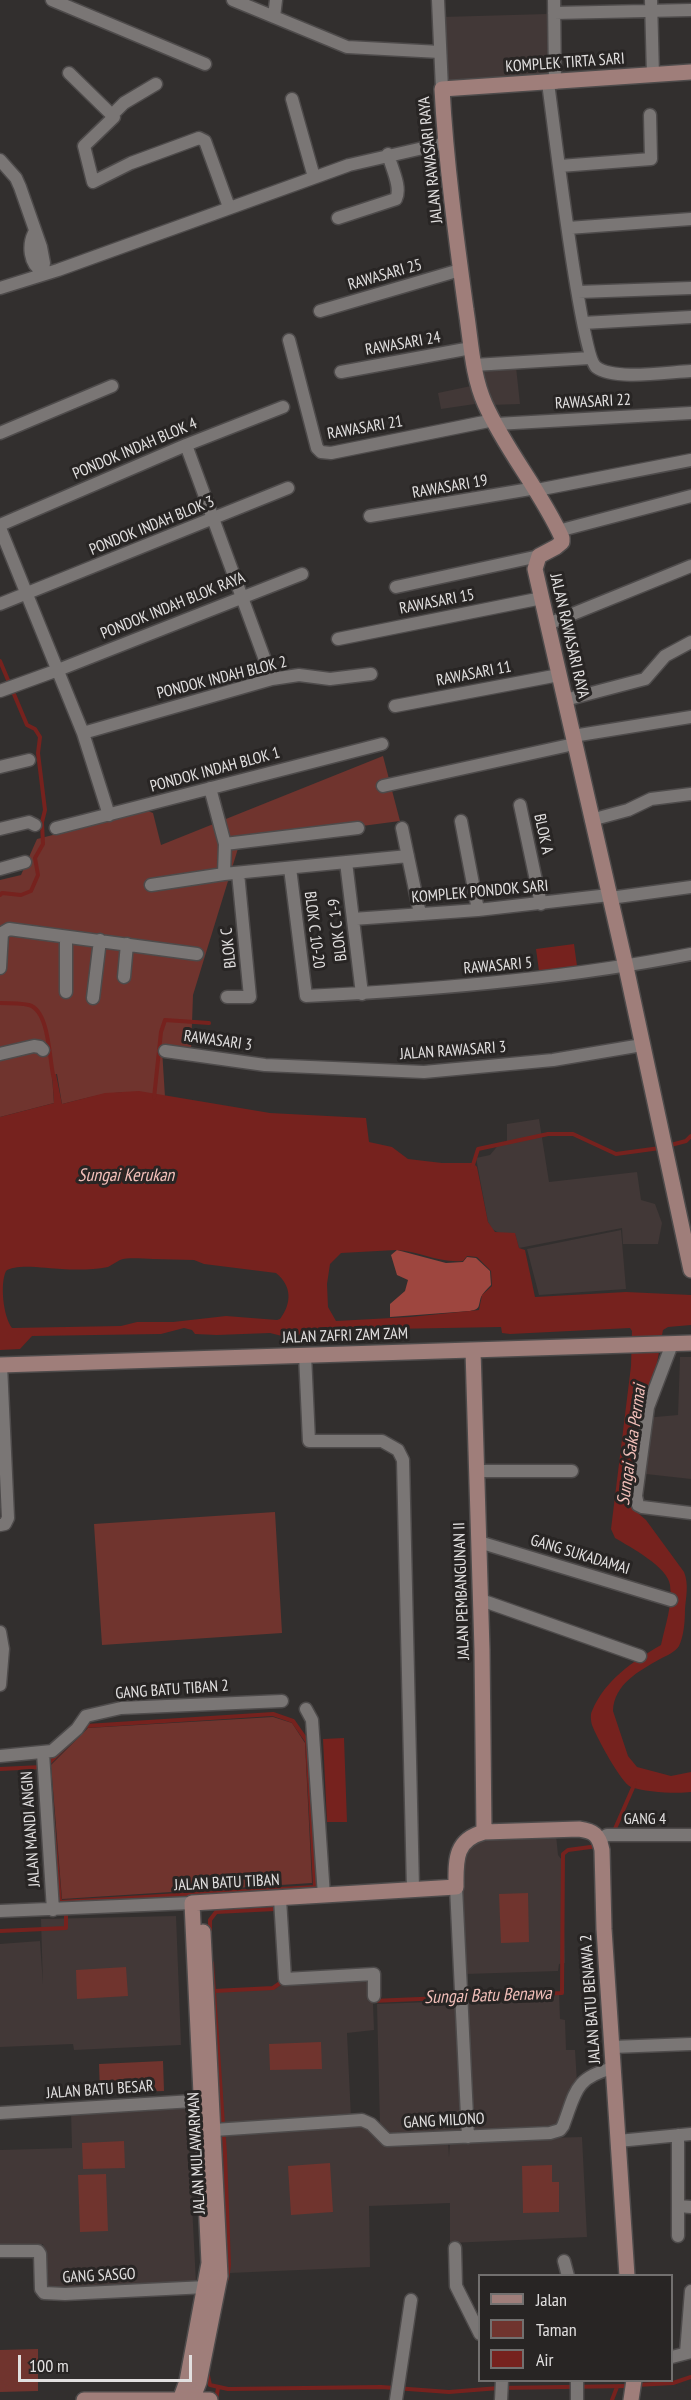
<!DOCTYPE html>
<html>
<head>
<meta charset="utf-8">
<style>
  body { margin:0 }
  #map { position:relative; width:691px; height:2400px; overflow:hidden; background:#322f2e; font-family:"PT Sans Narrow",sans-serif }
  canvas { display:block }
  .legend { position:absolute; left:478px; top:2274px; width:195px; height:108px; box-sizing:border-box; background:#282524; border:2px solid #72706f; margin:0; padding:8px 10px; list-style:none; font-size:18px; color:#e2e0e0 }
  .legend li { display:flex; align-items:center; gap:12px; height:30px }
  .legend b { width:30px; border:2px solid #72706f }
  .scale { position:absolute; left:18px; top:2355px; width:174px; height:27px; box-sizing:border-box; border:3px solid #e2e0e0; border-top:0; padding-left:8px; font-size:18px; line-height:21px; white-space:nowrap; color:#e2e0e0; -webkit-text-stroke:4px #282524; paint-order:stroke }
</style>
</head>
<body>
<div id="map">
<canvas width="691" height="2400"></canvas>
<ul class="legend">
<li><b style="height:8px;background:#9f7e7a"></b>Jalan</li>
<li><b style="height:16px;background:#70342e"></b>Taman</li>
<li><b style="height:16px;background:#76221e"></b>Air</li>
</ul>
<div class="scale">100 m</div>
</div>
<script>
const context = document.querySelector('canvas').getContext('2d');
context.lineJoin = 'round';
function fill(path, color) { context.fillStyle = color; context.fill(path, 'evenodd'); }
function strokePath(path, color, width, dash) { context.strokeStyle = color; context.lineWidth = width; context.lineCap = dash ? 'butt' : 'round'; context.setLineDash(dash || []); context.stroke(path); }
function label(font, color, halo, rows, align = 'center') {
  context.font = font + ' "PT Sans Narrow",sans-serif'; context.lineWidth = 6; context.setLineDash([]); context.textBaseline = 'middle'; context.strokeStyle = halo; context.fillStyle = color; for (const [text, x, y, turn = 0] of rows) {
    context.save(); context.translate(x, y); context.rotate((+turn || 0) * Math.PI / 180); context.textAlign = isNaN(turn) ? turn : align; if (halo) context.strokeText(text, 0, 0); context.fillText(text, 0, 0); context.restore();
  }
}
const built = new Path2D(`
  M547 14 551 80 445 84 442 17Z
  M516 367 520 404 490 405 480 369Z
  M471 386 475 404 441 409 438 393Z
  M539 1119 549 1182 637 1172 641 1200 655 1204 662 1223 658 1244H623L622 1228 519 1248 515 1234 499 1233 492 1229 488 1222 476 1158 490 1155 500 1143 507 1141V1124Z
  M621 1230 626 1289 539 1295 527 1249Z
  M680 1357H691V1479L637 1473 644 1418 678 1415Z
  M556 1835 558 1855 562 1860 565 1963 559 1964 558 1971 466 1974 461 1858 480 1836Z
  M176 1916 181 2045 74 2050 73 2044 0 2047V1944L40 1941 43 1985 41 1919Z
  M372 1978 374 2030 347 2033 351 2118 223 2125 215 1992 275 1989 283 1983Z
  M559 1994 560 2019 565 2020 566 2050H575L577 2083 557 2128 472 2135 465 1998Z
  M458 2001 463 2133 392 2137 380 2126 377 2004Z
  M187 2107 196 2283 59 2292 45 2286 43 2244 0 2246V2150L72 2148 71 2111Z
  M358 2124 372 2129 382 2144 448 2141 449 2157 450 2141 582 2137 587 2237 450 2243V2203L369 2206 370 2267 229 2273 224 2132Z`);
const green = new Path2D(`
  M383 756 400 821 240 842 193 995 191 1051 162 1049 165 1097C124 1087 101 1094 62 1104L57 1074 52 1075 54 1103 0 1117V880L21 875 37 839 148 811 153 813 161 845Z
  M275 1512 282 1633 102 1645 94 1524Z
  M273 1717 292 1723 305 1743 312 1883 62 1899 51 1765 88 1728Z
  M528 1893 529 1942 501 1943 499 1894Z
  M126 1967 128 1996 77 1999 76 1970Z
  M321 2042 322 2069 270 2070 269 2044Z
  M163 2061 164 2091 100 2093 99 2064Z
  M124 2141 125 2168 83 2169 82 2143Z
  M330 2163 333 2212 291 2215 288 2166Z
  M552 2165V2182H559V2212L523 2213 522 2166Z
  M106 2174 108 2231 80 2232 78 2175Z
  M38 2349V2391L0 2392V2350Z`);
const forest = new Path2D(`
  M397 1250 446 1263 463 1262 467 1257 476 1258 490 1271 491 1285C487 1289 483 1293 481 1297 478 1306 481 1309 470 1311L390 1317V1304L405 1291 408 1280 397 1275 391 1255Z`);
const water = new Path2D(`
  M574 944 577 966 539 971 536 949Z
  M52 1074H56L62 1104 105 1093 139 1091 270 1113 366 1118 369 1142 392 1147 408 1159 442 1163H473L477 1167 488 1222 495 1232 515 1233 519 1248 525 1250 535 1297 626 1292 691 1295V1325L668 1327 663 1330 633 1496V1509L646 1520 684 1572C689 1584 686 1597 685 1609 685 1620 684 1636 679 1646 675 1652 666 1656 660 1659 639 1671 614 1684 613 1711L628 1756 637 1767 671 1776 691 1772V1792C677 1794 644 1792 631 1787 621 1783 596 1736 592 1725 591 1721 590 1715 592 1711 605 1680 633 1661 661 1645 665 1626 673 1604 670 1585 668 1567 630 1547 615 1538L611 1529 631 1366 632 1331 630 1328 510 1334 502 1333 501 1327 389 1329 282 1336 270 1333 217 1335 195 1334 192 1330 184 1328 161 1334 32 1336 20 1349 0 1350V1117L54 1103ZM396 1250C421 1251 436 1263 463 1261L467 1256 477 1257 491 1271 492 1286 482 1295 479 1310 410 1317 336 1321 328 1307 327 1284 330 1264 341 1253ZM153 1259 194 1260 204 1264 276 1273C292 1286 292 1303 280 1319L277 1320 226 1316 173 1322H137L121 1326 12 1328C3 1316 0 1283 6 1271 16 1263 49 1269 61 1269 76 1270 93 1270 108 1267 112 1265 116 1262 120 1260 129 1257 143 1259 153 1259Z
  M344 1738 347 1822H327L323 1739Z`);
const stream = new Path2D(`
  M0 661 27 725 35 729 40 737 38 753 45 810 42 822 43 844 35 858 38 875 31 891 21 895 2 893 0 895
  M0 1003C9 1003 20 1003 29 1005 50 1011 49 1061 54 1079
  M154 1098 161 1032 165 1020 209 1023
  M667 1146 686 1141 691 1136
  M472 1168 478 1149 548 1134H573L616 1154 660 1148
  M273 1714 293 1721 307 1741 315 1887 60 1902 48 1764 86 1726Z
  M0 1769 42 1767
  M614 1831 635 1783
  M0 1931 66 1928V1911
  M210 1934V1920L216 1912 275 1909
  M212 1963 225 2154 229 2265 227 2279
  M214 1991 273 1988 283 1981
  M372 2001 562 1993 563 1854 568 1850 598 1846
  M207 2371 210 2385 228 2389 381 2387 449 2392 499 2388 628 2386
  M636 2385 673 2383 691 2377
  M216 2400 218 2388
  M612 2400 617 2387`);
const street = new Path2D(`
  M52 0 205 64
  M233 0 347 47 440 52
  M438 0 442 89
  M554 0 555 83
  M651 0 653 75
  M554 13 691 10
  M274 17 276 0
  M69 73 114 117 84 146 93 182 131 163 199 138 205 141 229 207
  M548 83C553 118 581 355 596 367 614 381 668 372 691 371
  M292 99 314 177
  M113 114 124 103 156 84
  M0 160 16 178 20 187 41 247 44 263 42 274
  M560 166 651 159 650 115
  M338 218 396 199C402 187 391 167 388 154
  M568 228 691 219
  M34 233C28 245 29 264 42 271
  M0 288 58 270 349 165 445 143
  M578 292 691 288
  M320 311 460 270
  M583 323 691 317
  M289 340 317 448 321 452 331 453 494 420
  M474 365 590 358
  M341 372 471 348
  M496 424 691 413
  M0 433 112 386
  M186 445 272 679
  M537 490 691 460
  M370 516 536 488
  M0 525 186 445 283 407
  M0 528 83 733 109 815
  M558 531 691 496
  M396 587 539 556
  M0 604 288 488
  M548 624 691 566
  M338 639 542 598
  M0 691 58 670 302 574
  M565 700 645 679 665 656 691 642
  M395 706 559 675
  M83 733 272 679 299 675 330 679 371 674
  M573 736 691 717
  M0 767 29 760
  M383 786 574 744
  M210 788 225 844 358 828
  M520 805 541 904
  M591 820 628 810 651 799 691 794
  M461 821 478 910
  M56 828 382 744
  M402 828 420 914
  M0 829 29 822 35 825
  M346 862 362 994
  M290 868 306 996C435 990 564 979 691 954
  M0 869 25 862
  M224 874 225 844
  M151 885 224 874 408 856
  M610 898 691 887
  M353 919 478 910 609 895
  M66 937V992
  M0 968 2 933 9 929 197 954
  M124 977 127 944
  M227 997H250L238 873
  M93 998 100 940
  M165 1051 265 1065 424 1072 553 1060 642 1045
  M0 1054 34 1046 40 1047 43 1050
  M672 1344 648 1407 636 1496 638 1505 642 1507 691 1513
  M305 1355 309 1441H382L398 1450 403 1460 413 1889
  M477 1471H572
  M0 1525 5 1524 8 1518 1 1365
  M479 1542 671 1600
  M481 1600 640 1656
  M0 1632 3 1649 0 1685
  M306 1709 312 1720 324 1896
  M43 1753 53 1910
  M0 1756 52 1751 77 1729 86 1716 121 1708 282 1701
  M600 1839 607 1835H691
  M456 1887 468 2137
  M280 1899 285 1979 374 1974V1996
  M0 1911 192 1903
  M612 2047 691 2044
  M0 2113 209 2100
  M214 2130 362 2120 371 2124 387 2140 550 2133 560 2130 563 2126C576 2092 574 2078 613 2068
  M678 2135V2236
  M618 2141 691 2134
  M678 2206 691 2207
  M455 2248 456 2286 480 2334
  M0 2251H38L40 2254 41 2289 44 2293 65 2294 206 2287
  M564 2261 568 2276
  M686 2353 691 2291
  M672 2357 691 2352
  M577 2380V2400
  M396 2400 411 2300
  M501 2400 502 2380`);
const secondary = new Path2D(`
  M691 72 442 89C446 163 456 237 466 310 471 341 472 375 485 404 506 451 541 491 562 538V542L556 547 539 556 535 569 626 967 691 1270
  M473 1350 482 1650 484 1832
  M0 1365 691 1343
  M84 2400H188
  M180 2400 187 2381 209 2263 192 1903 456 1887C456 1861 454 1840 484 1832L579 1829C594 1831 599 1835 602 1850L604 1929 627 2276
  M192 2400 199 2382 220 2276 203 1932
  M201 2400H210
  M631 2400 634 2380`);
const streetNames = [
  ["KOMPLEK TIRTA SARI",565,63,-4],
  ["JALAN RAWASARI RAYA",431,160,-96],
  ["RAWASARI 25",385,275,-16],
  ["RAWASARI 24",403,344,-10],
  ["RAWASARI 22",593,402,-3],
  ["RAWASARI 21",365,428,-10],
  ["PONDOK INDAH BLOK 4",135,449,-23],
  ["RAWASARI 19",450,487,-10],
  ["PONDOK INDAH BLOK 3",152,526,-22],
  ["RAWASARI 15",437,602,-11],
  ["PONDOK INDAH BLOK RAYA",173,606,-22],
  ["JALAN RAWASARI RAYA",569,636,77],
  ["RAWASARI 11",474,674,-11],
  ["PONDOK INDAH BLOK 2",222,678,-14],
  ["PONDOK INDAH BLOK 1",215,770,-15],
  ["BLOK A",543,834,78],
  ["KOMPLEK PONDOK SARI",480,892,-5],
  ["BLOK C 10-20",314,930,83],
  ["BLOK C 1-9",338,930,-97],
  ["BLOK C",229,948,-96],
  ["RAWASARI 5",498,966,-5],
  ["RAWASARI 3",218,1041,8],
  ["JALAN RAWASARI 3",453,1051,-4],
  ["JALAN ZAFRI ZAM ZAM",345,1336,-2],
  ["GANG SUKADAMAI",580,1555,17],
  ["JALAN PEMBANGUNAN II",462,1591,-92],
  ["GANG BATU TIBAN 2",172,1690,-4],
  ["GANG 4",645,1819],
  ["JALAN MANDI ANGIN",31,1829,-94],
  ["JALAN BATU TIBAN",227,1883,-3],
  ["JALAN BATU BENAWA 2",591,1999,-94],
  ["JALAN BATU BESAR",100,2090,-4],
  ["GANG MILONO",444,2121,-3],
  ["JALAN MULAWARMAN",197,2153,-93],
  ["GANG SASGO",99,2276,-3]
];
const waterNames = [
  ["Sungai Kerukan",126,1176],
  ["Sungai Saka Permai",632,1445,-82],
  ["Sungai Batu Benawa",488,1996,-2]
];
fill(built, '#423837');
fill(green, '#70342e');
fill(forest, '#9e463f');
fill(water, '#76221e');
strokePath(stream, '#76221e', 4);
strokePath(street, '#4e4b4b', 15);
strokePath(secondary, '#4e4b4b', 18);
strokePath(street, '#7a7675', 12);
strokePath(secondary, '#9f7e7a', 15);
label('16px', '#e2e0e0', '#282524', streetNames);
label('italic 18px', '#f2bfb9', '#282524', waterNames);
</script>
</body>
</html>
